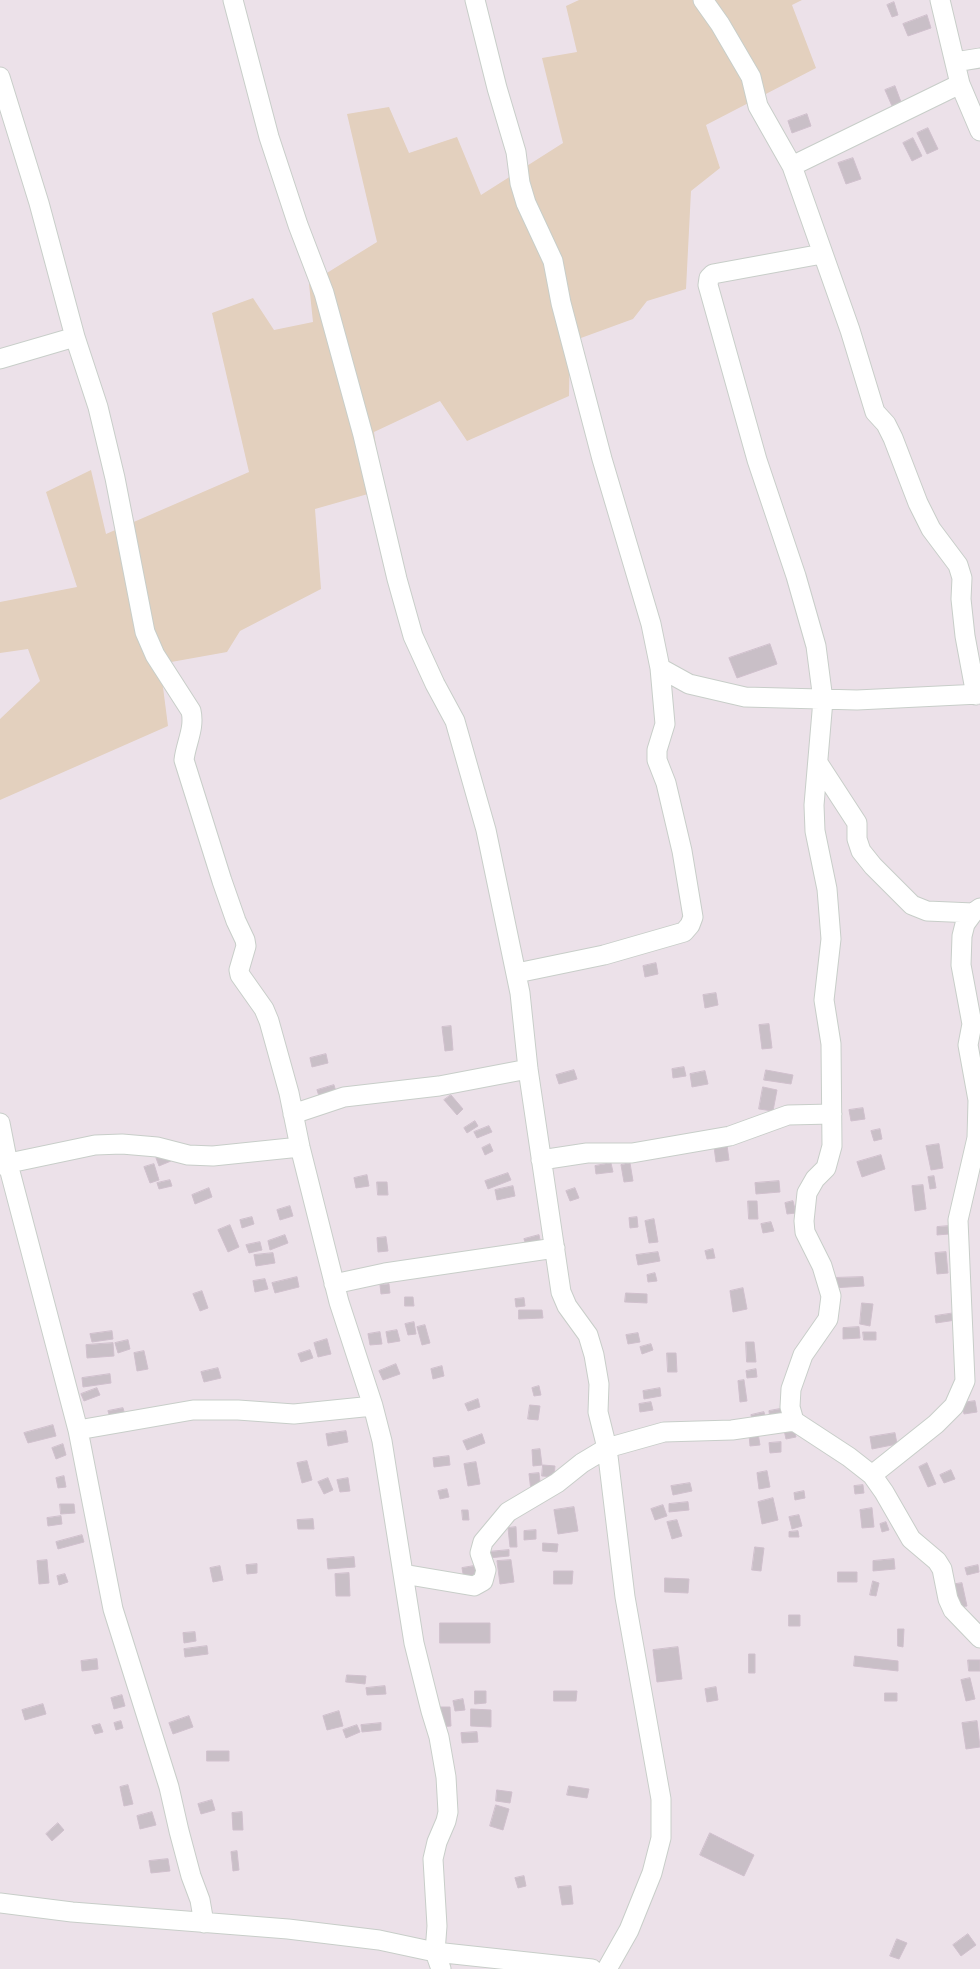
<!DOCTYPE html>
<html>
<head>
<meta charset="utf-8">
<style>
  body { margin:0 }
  canvas { display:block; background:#ece1e9 }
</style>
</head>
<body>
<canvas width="980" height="1969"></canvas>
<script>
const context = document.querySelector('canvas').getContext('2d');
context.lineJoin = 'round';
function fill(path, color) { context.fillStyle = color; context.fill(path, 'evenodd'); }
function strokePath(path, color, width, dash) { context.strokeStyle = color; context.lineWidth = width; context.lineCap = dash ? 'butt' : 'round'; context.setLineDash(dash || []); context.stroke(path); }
const green = new Path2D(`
  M579 0H802L792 5 816 68 706 125 720 168 691 191 686 289 647 301 633 319 570 342 569 396 467 441 440 401 374 432 382 490 315 509 321 589 240 631 227 652 160 664 168 726 0 800V719L40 681 28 649 0 653V602L77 587 46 492 91 470 106 534 249 472 212 313 253 298 274 330 313 322 309 284 377 242 347 114 389 107 409 153 457 137 481 195 563 143 542 58 577 52 566 6Z`);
const building = new Path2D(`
  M894 2 898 15 892 17 887 5Z
  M927 15 931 28 908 36 903 24Z
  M895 86 901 102 892 106 885 90Z
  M807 114 811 126 792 133 788 121Z
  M928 128 938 149 927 154 917 133Z
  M913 138 922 156 912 161 903 143Z
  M853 158 861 179 846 184 838 163Z
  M770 644 777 664 737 678 729 658Z
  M656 963 658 974 645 977 643 966Z
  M716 993 718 1005 705 1008 703 995Z
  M769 1024 772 1048 762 1049 759 1025Z
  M451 1026 453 1050 445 1051 442 1027Z
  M326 1054 328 1063 312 1067 310 1058Z
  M684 1067 686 1076 673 1078 672 1069Z
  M574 1070 577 1079 559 1084 556 1075Z
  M766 1070 793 1075 791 1084 764 1080Z
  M705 1071 708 1084 692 1087 690 1074Z
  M334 1085 337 1095 320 1099 317 1090Z
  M763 1087 777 1090 773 1111 759 1109Z
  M451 1095 463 1109 457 1115 444 1100Z
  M863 1108 865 1119 851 1121 849 1110Z
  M475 1121 478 1126 467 1133 464 1128Z
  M489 1126 492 1132 477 1138 474 1132Z
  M880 1129 882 1139 874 1141 871 1131Z
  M490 1144 493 1151 485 1155 482 1148Z
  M939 1144 943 1168 931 1170 926 1146Z
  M727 1145 729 1160 716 1162 714 1147Z
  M168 1153 171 1161 159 1166 156 1158Z
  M881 1155 885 1169 862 1177 857 1162Z
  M611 1163 613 1172 596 1174 595 1166Z
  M630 1163 633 1181 624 1182 621 1165Z
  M154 1164 159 1180 150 1183 144 1167Z
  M508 1173 511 1180 488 1189 485 1181Z
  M367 1175 369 1186 356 1188 354 1178Z
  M934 1176 936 1188 930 1189 928 1177Z
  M170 1180 172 1186 159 1189 157 1183Z
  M779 1181 780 1192 756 1194 755 1183Z
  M377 1182H387L388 1195H378Z
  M923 1185 926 1209 915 1211 912 1186Z
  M513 1186 515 1196 497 1200 495 1190Z
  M209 1188 212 1197 195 1204 192 1195Z
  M575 1188 579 1198 570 1201 566 1191Z
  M748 1201H757L758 1219H749Z
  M793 1201 796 1213 787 1214 785 1203Z
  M290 1206 293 1216 280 1220 277 1210Z
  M252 1217 254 1224 242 1228 240 1220Z
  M637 1217 638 1227 630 1228 629 1218Z
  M654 1219 658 1242 649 1243 645 1221Z
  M771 1222 774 1231 763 1233 761 1224Z
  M230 1225 239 1247 228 1252 218 1230Z
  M949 1226V1234L937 1235V1227Z
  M285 1235 288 1243 270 1250 268 1241Z
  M539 1235 541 1244 527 1248 524 1239Z
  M386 1237 388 1251 378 1252 377 1238Z
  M260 1242 262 1250 249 1253 246 1245Z
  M713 1249 715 1258 707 1259 705 1251Z
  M658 1252 660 1261 638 1265 636 1255Z
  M946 1252 948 1273 937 1274 935 1253Z
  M273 1253 275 1263 256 1266 254 1255Z
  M655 1273 657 1281 648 1282 647 1275Z
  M297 1277 299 1287 275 1293 272 1283Z
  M863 1277 864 1286 832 1288 831 1278Z
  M265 1279 268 1289 255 1292 253 1281Z
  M389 1284 390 1293 381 1294 380 1285Z
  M743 1288 747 1309 733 1312 730 1291Z
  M202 1291 208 1308 200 1311 193 1294Z
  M626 1293 647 1294V1303L625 1302Z
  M405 1297H413L414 1306H405Z
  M524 1298 525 1306 516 1307 515 1299Z
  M862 1303 873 1304 870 1326 860 1324Z
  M519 1310H542L543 1318 519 1319Z
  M955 1313 956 1320 936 1323 935 1316Z
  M414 1322 416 1334 408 1335 405 1324Z
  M425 1325 430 1343 422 1345 417 1327Z
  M859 1327 860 1338 843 1339V1328Z
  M397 1330 400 1341 388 1343 386 1332Z
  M112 1331 113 1339 92 1342 90 1334Z
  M380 1332 382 1344 370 1345 368 1334Z
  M863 1332H876V1340H864Z
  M638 1333 640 1342 628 1344 626 1335Z
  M327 1339 331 1354 318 1357 314 1343Z
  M128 1340 130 1349 118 1353 115 1343Z
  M746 1342H754L756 1362H747Z
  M113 1343 114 1356 87 1358 86 1345Z
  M651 1344 653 1350 642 1354 640 1347Z
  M310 1350 313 1358 301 1362 298 1354Z
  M144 1351 148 1369 137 1371 134 1353Z
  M667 1353H676L677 1372H668Z
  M396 1364 400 1374 383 1380 379 1371Z
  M442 1366 444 1376 433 1379 431 1369Z
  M218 1368 221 1378 204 1382 201 1372Z
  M756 1369 757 1377 747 1378 746 1371Z
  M110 1374 111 1383 83 1387 82 1378Z
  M744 1380 747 1401 740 1402 738 1381Z
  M539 1386 541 1395 534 1396 532 1388Z
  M97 1388 100 1395 84 1401 81 1394Z
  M660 1388 661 1396 644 1399 643 1391Z
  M478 1399 480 1407 468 1411 465 1404Z
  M975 1401 977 1412 964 1414 962 1403Z
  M651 1402 653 1410 640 1412 639 1404Z
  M530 1405 540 1406 538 1420 528 1419Z
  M123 1408 126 1418 111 1421 108 1411Z
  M785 1408 787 1418 770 1420 769 1411Z
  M764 1412 766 1420 753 1423 751 1415Z
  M53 1425 56 1436 28 1443 24 1433Z
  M794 1428 796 1437 786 1439 784 1430Z
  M346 1431 348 1442 328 1446 326 1434Z
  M758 1433 760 1445 750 1446 749 1434Z
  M895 1433 897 1444 872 1449 870 1437Z
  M482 1434 485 1443 467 1450 463 1441Z
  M781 1442V1452L770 1453 769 1443Z
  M63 1444 66 1455 56 1459 52 1448Z
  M540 1449 542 1465 533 1466 532 1450Z
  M449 1456 450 1465 434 1467 433 1458Z
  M307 1461 312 1480 302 1483 297 1463Z
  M476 1462 480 1484 468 1486 464 1464Z
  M927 1463 936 1484 928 1487 919 1467Z
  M543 1465 555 1466 554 1477 542 1476Z
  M951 1470 955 1479 944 1483 940 1475Z
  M767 1471 770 1487 759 1489 757 1473Z
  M539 1473 541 1490 531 1491 529 1474Z
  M64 1476 66 1487 58 1488 56 1478Z
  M328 1478 333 1490 324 1494 318 1482Z
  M348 1478 350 1491 340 1492 337 1480Z
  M690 1483 692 1491 673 1495 671 1486Z
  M863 1485 864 1493 855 1494 854 1486Z
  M447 1489 449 1497 440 1499 438 1491Z
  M804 1491 805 1498 795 1500 794 1493Z
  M773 1498 778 1520 762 1524 758 1502Z
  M688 1502 689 1510 669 1512V1504Z
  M60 1504H74L75 1513 61 1514Z
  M663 1505 667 1516 655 1520 651 1509Z
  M574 1507 578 1531 558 1534 554 1510Z
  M872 1508 874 1527 862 1528 860 1510Z
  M462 1510H468L469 1520H463Z
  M799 1515 802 1526 792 1529 789 1517Z
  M61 1516 62 1524 48 1526 47 1518Z
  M313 1519 314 1529H298L297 1520Z
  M677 1520 682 1536 672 1539 667 1522Z
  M886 1522 889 1530 882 1532 880 1524Z
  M516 1527 517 1547H510L508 1528Z
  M536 1530V1539L524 1540V1531Z
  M798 1531 799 1537H789V1532Z
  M82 1535 84 1542 58 1549 56 1542Z
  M543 1543 558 1544 557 1552 543 1551Z
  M755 1547 764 1548 761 1571 752 1570Z
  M509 1550V1556L488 1558 487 1552Z
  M354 1557 355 1567 328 1569 327 1559Z
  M894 1559 895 1569 873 1571V1561Z
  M47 1560 49 1583 39 1584 37 1561Z
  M511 1560 514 1582 500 1584 497 1561Z
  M257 1564V1573L247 1574 246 1565Z
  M480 1565 481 1577 464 1579 462 1568Z
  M978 1565 979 1572 967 1575 965 1568Z
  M220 1566 223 1580 213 1582 210 1568Z
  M554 1571H573L572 1584H554Z
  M838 1572H857V1582H838Z
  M349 1573 350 1596H336L335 1574Z
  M65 1574 68 1582 59 1585 57 1576Z
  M665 1578 689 1579 688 1593 665 1592Z
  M873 1581 879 1583 876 1596 870 1595Z
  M962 1583 967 1606 954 1608 950 1585Z
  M789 1615H800V1626H789Z
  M440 1623H490V1643H440Z
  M898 1629H904L903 1647 898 1646Z
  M195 1632 196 1641 184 1643 183 1633Z
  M207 1646 208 1654 185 1657 184 1649Z
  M678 1647 682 1679 657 1682 653 1650Z
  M749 1654H755V1673H749Z
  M855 1656 898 1661V1671L854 1666Z
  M97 1659 98 1669 82 1671 81 1661Z
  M968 1660H980V1671H969Z
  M347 1675 366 1676 365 1684 346 1682Z
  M970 1678 975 1699 966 1701 961 1680Z
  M385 1686 386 1694 367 1695 366 1688Z
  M716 1687 718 1700 707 1702 705 1689Z
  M475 1691H486V1703L475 1704Z
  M554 1691H577L576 1701H554Z
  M885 1693H897V1701H885Z
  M122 1695 125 1706 114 1709 111 1698Z
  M463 1699 465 1710 455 1711 453 1701Z
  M43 1704 46 1714 25 1720 22 1710Z
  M439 1707H450L451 1726 440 1727Z
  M471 1709 491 1710V1727L471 1726Z
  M339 1711 343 1726 327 1730 323 1716Z
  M189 1716 193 1727 173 1734 169 1723Z
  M121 1721 123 1728 116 1730 114 1723Z
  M977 1721 980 1747 966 1749 962 1723Z
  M381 1723V1730L362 1732 361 1725Z
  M100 1724 103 1732 95 1734 92 1726Z
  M357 1725 360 1732 346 1738 343 1730Z
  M477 1732 478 1742 462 1743 461 1733Z
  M207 1751H229V1761H207Z
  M128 1785 133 1804 124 1806 120 1787Z
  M569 1786 589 1789 587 1798 567 1795Z
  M497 1790 512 1792 510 1803 496 1801Z
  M212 1800 215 1810 201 1814 198 1804Z
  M496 1805 509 1809 503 1830 490 1826Z
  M152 1812 156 1825 140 1829 137 1816Z
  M242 1812 243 1830H233L232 1813Z
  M58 1823 64 1830 52 1841 46 1834Z
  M710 1833 754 1855 744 1876 700 1855Z
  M237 1851 239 1870 233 1871 231 1852Z
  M168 1859 170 1871 151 1873 149 1861Z
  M524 1876 526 1886 518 1888 515 1878Z
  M571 1886 573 1904 562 1905 559 1887Z
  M968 1934 976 1945 961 1956 953 1945Z
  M897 1939 907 1943 899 1959 890 1956Z`);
const street = new Path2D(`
  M233 0 269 137 298 225 324 293 363 435 397 579 413 636 435 684 455 721 486 830 520 993 528 1069 561 1292 567 1306 588 1335 594 1355 599 1384 598 1412 607 1448 625 1597 661 1799V1838L652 1873 629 1930 607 1969
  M475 0 497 88 516 152 520 183 526 203 553 261 561 303 602 459 651 624 660 668 665 724 657 750V760L666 783 682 851 693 917 690 925 684 932 604 955 517 973
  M703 0 720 24 751 77 758 106 792 166 850 330 875 412 886 424 893 438 918 503 931 529 958 565 962 578 961 599 965 636 976 695
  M940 0 960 84 980 131
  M955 62 980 58
  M0 77 39 203 75 337 98 407 115 478 145 632 155 655 191 711C195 728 186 743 184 760L222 881 236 921 245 940 246 946 239 970 240 975 264 1009 269 1021 289 1093 300 1147 339 1302 373 1406 382 1441 414 1643 431 1711 439 1737 446 1777 448 1812 446 1821 437 1842 433 1859 437 1926 435 1952 441 1969
  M792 166 960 84
  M822 254 713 274 709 278 708 285 757 460 796 576 816 646 823 700 814 805 815 831 827 889 831 939 824 1000 831 1044 832 1146 826 1168 815 1179 807 1193 804 1221 805 1232 822 1266 831 1296 828 1319 803 1355 791 1389 790 1407 794 1421 849 1457 872 1475 884 1492 911 1539 937 1561 942 1569 948 1599 953 1610 980 1638
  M0 359 75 337
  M660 668 689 684 745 697 857 700 980 694
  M818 763 857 823V839L861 851 873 866 912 905 927 911 973 913
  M293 1114 344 1097 439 1086 528 1069
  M0 1123 8 1164 78 1430 113 1609 169 1787 179 1831 191 1876 200 1900 204 1923
  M541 1160 587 1153H632L730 1136 788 1115 832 1114
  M0 1165 95 1145 122 1144 157 1147 188 1155 213 1156 300 1147
  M334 1284 385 1273 555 1248
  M78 1430 193 1410H238L294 1414 373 1406
  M872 1475 936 1424 954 1406 965 1381 958 1220 977 1138 978 1100 968 1045 972 1024 961 965 962 936 965 924 973 913 980 908
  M403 1574 474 1586 483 1581 486 1570 480 1553 483 1542 508 1512 557 1483 582 1463 607 1448 664 1432 732 1430 794 1421
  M0 1903 72 1912 288 1929 379 1940 435 1952 592 1969`);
fill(green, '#e3d0be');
fill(building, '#c9bfc7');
strokePath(building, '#d0c0cd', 1);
strokePath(street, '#c8cec9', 21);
strokePath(street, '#fff', 19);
</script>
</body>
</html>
